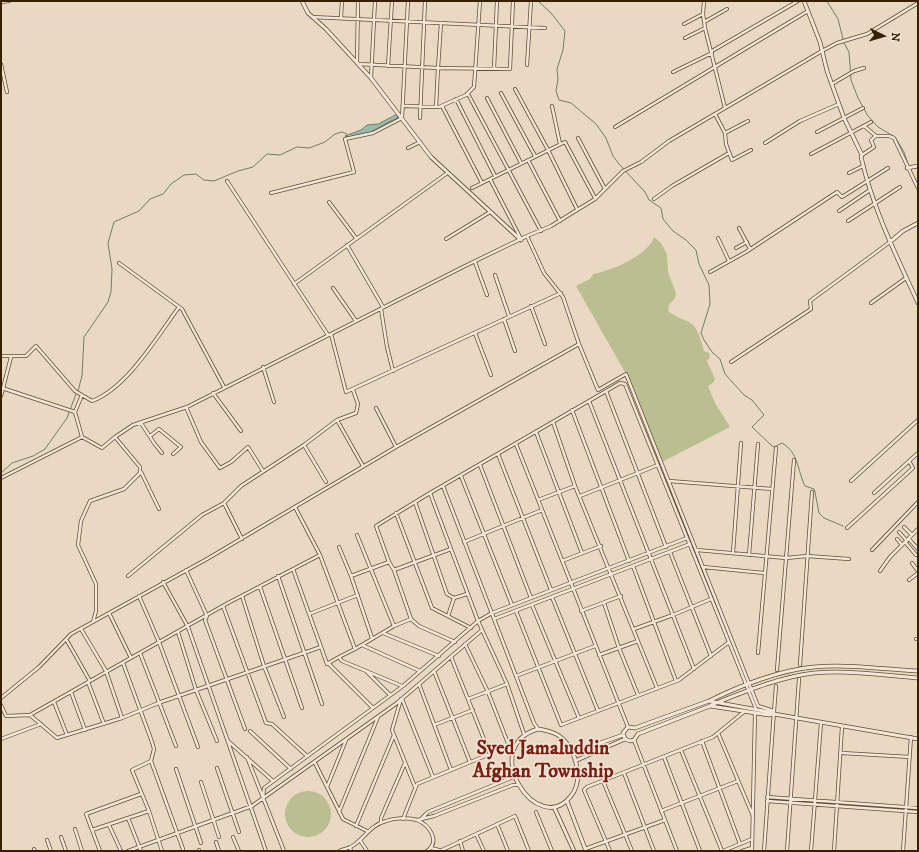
<!DOCTYPE html>
<html>
<head>
<meta charset="utf-8">
<style>
  body { margin:0 }
  #map { position:relative; width:919px; height:852px; overflow:hidden; background:#ead9c2; font-family:"IM FELL DW Pica",serif }
  canvas { display:block }
  .frame { position:absolute; inset:0; border:2px solid #352001; pointer-events:none }
  .north { position:absolute; left:863px; top:16px; width:40px; height:40px; -webkit-text-stroke:3px #f1e6d7; paint-order:stroke; rotate:95deg; font-size:11px; font-weight:700; line-height:16px; text-align:center; color:#352001 }
  .north::after { content:''; display:block; margin:auto; width:14px; height:18px; background:#352001; clip-path:polygon(50% 0,100% 100%,50% 72%,0 100%) }
</style>
</head>
<body>
<div id="map">
<canvas width="919" height="852"></canvas>
<div class="frame"></div>
<div class="north">N</div>
</div>
<script>
const context = document.querySelector('canvas').getContext('2d');
context.lineJoin = 'round';
function fill(path, color) { context.fillStyle = color; context.fill(path, 'evenodd'); }
function strokePath(path, color, width, dash) { context.strokeStyle = color; context.lineWidth = width; context.lineCap = dash ? 'butt' : 'round'; context.setLineDash(dash || []); context.stroke(path); }
function label(font, color, halo, rows, align = 'center') {
  context.font = font + ' "IM FELL DW Pica",serif'; context.lineWidth = 3; context.setLineDash([]); context.textBaseline = 'middle'; context.strokeStyle = halo; context.fillStyle = color; for (const [text, x, y, turn = 0] of rows) {
    context.save(); context.translate(x, y); context.rotate((+turn || 0) * Math.PI / 180); context.textAlign = isNaN(turn) ? turn : align; if (halo) context.strokeText(text, 0, 0); context.fillText(text, 0, 0); context.restore();
  }
}
const green = new Path2D(`
  M654 237 661 243 667 254 668 272 676 293 675 298 669 305 668 311C676 318 686 319 693 325 698 329 703 346 704 351L709 353 710 357 707 361 715 379 714 382 708 386 715 403 730 427 662 462 626 374 576 286 590 279 593 274C611 271 649 255 654 237Z
  M285 814a23 23 0 1 1 46 0a23 23 0 1 1-46 0Z`);
const water = new Path2D(`
  M396 115 398 117 396 119C381 124 362 142 345 136L361 130 367 125 378 124Z`);
const stream = new Path2D(`
  M538 1 551 13 565 31 563 50 557 69 558 79 556 91 559 100 571 103 596 124 606 138 613 156 619 164 645 192 649 200 661 208 663 219 673 231 686 240 696 250 699 264 709 285 710 304 701 333 704 340 712 352 720 359 725 374 744 395 752 400 764 415 752 427 771 445 774 447 782 443C799 453 797 470 805 486L814 489 815 492 819 513 824 518 843 526
  M827 1 838 19 844 43 849 52 851 80 858 98 868 116 878 127 895 137 904 152 908 164
  M913 176 918 184
  M78 391 82 376 84 337 108 302 111 292 112 269 108 243 114 222 139 211 150 199 163 194 171 184 184 175 196 174 204 180 214 181 238 171 253 167 267 154 280 155 297 147 309 148 325 142 335 134 342 132 347 134
  M1 473 12 463 33 456 45 449 67 418 76 394`);
const minor = new Path2D(`
  M704 1 703 14 705 28 725 108
  M1 2 9 1
  M312 17 545 28
  M341 18 342 1
  M704 22 727 9
  M441 23 438 68 510 69 513 1
  M684 24 703 14
  M685 38 705 28
  M712 51 798 1
  M357 62 358 1
  M1 64 7 92
  M358 64 438 68 436 107
  M527 65 531 1
  M388 66 392 1
  M494 69 497 1
  M673 72 712 53
  M371 78 375 1
  M832 84 854 71 864 68
  M515 89 548 150 577 209
  M501 93 535 156
  M468 94 541 231
  M487 98 521 163
  M456 99 495 176
  M404 106 439 107 466 95 474 87 480 1
  M442 106 482 183
  M552 106 560 144
  M715 114 725 133 726 144 732 160 751 150
  M420 118 425 1
  M864 126 876 136H889L894 138 918 188
  M615 127 808 11
  M817 132 863 108
  M725 133 748 121
  M578 138 605 189
  M765 143 800 121 839 104
  M408 148 420 142
  M811 154 871 122
  M862 155 874 147 871 140 876 136
  M528 160 560 221
  M849 173 863 166
  M490 179 521 239
  M227 181 328 335
  M472 188 565 142 595 198
  M271 193 354 172 345 139 373 133 402 118 408 1
  M654 199 672 186 729 153
  M329 202 356 238
  M839 211 870 190
  M848 221 900 187
  M739 228 750 249
  M527 236 544 273 563 297 579 344 598 390 626 374 758 706 774 711 764 851
  M718 238 729 261
  M446 239 490 212
  M347 245 383 307
  M736 248 747 242
  M475 262 487 295
  M119 263 182 309 224 387
  M710 272 746 252 837 192 842 197 888 168
  M495 275 509 316
  M294 284 446 174
  M333 288 356 321
  M871 303 906 278
  M531 306 545 344
  M381 309 387 347 393 371
  M504 319 515 351
  M475 333 491 375
  M331 334 346 392 561 293
  M1 356H26L36 346 75 391 92 401C127 388 157 337 179 307
  M731 362 811 309 810 301 890 242
  M263 367 274 402
  M2 388 75 412
  M606 391 666 547
  M213 393 241 431
  M82 395 75 412 82 437
  M1 396 11 357
  M589 401 694 669
  M186 407 201 442 220 468 231 462 248 447 263 471
  M376 408 396 447
  M572 410 629 561
  M337 420 363 466
  M553 422 575 486 657 688
  M141 423 154 443 162 453
  M536 432 582 553
  M150 436 159 429 181 447 173 454
  M516 444 628 727
  M304 445 326 482
  M498 454 551 590
  M480 465 531 598
  M141 472 159 509
  M461 476 512 605
  M1 478 82 437 102 448 115 437
  M669 481 772 489
  M851 481 918 420
  M443 486 534 723 538 729
  M430 493 478 621 507 684 524 734
  M874 493 918 453
  M580 496 658 465
  M538 500 575 486
  M415 502 447 594 454 598 467 594
  M224 503 242 539
  M295 507 320 555 355 649 339 657
  M396 513 432 608 471 628
  M904 527 912 535
  M847 528 913 468 909 461
  M899 532 907 541
  M357 535 394 626
  M897 539 902 545
  M909 539 918 549
  M464 542 542 510
  M905 542 916 555
  M339 547 351 576 372 638
  M697 550 786 558 807 556 849 559
  M872 550 918 502
  M670 552 711 656
  M733 553 741 443
  M749 555 758 444
  M562 561 601 546
  M389 562 376 526 430 493 620 383 625 384 756 709
  M912 563 918 571
  M633 566 676 681
  M703 567 764 573
  M293 569 321 647
  M186 570 207 616 205 620 245 729
  M394 570 411 619 419 626 455 642
  M880 571 890 557 918 529
  M128 576 202 515 224 503 241 486 304 445 337 420 356 413 358 404 353 390
  M278 576 322 704
  M351 576 389 562 394 570 451 549
  M909 580 918 573
  M163 582 188 627 266 851
  M260 587 302 708
  M139 596 159 642 198 747
  M242 596 264 666 284 717
  M552 597 598 711
  M604 603 619 648 638 695
  M532 605 579 718
  M223 606 266 723 272 724 307 756
  M516 611 561 725 679 680 729 642
  M581 611 621 596
  M109 613 131 658
  M309 614 358 595
  M448 616 454 598
  M494 619 690 544
  M93 622 96 611V584L78 545 81 521 90 501 124 489 140 473V467L115 437 133 425 187 407 465 266 527 236 551 226 595 199 623 171 641 162 669 141 822 51 837 43 867 34 918 3
  M81 629 106 671 122 718
  M634 629 673 615 711 599
  M178 632 196 690 217 741
  M383 633 439 656
  M66 639 90 681
  M916 639H918
  M465 644 488 692 509 746
  M362 645 420 671
  M355 649 394 626 411 619
  M140 653 176 746
  M758 653 776 448
  M599 655 638 641
  M123 663 152 742 154 749 151 761 183 849
  M328 663 373 708
  M800 665 812 492
  M777 670 794 460
  M434 671 470 762
  M367 672 390 695
  M516 676 595 646
  M88 682 104 724
  M419 684 451 770
  M71 692 85 730
  M1 698 39 667 71 634 207 559 396 447 579 344
  M401 699 392 730 415 787
  M402 699 433 777
  M468 699 507 684
  M54 702 67 735
  M1 705 6 716 30 715 228 603 320 555
  M774 711 776 686
  M30 715 57 738 122 718 161 702 321 647 327 664 339 657 342 661 402 686
  M434 725 473 710
  M250 731 291 769
  M718 733 753 816
  M1 739 41 724
  M634 740 677 851
  M228 741 273 781
  M702 741 740 844
  M681 750 722 851
  M842 753 910 757
  M247 757 284 851
  M664 757 700 851
  M151 761 132 770 149 811 162 851
  M315 763 343 819 367 831
  M217 768 239 832
  M176 769 201 843
  M624 773 654 851
  M603 781 632 851
  M201 782 219 837
  M327 787 346 740
  M767 797 918 808
  M263 798 264 788 403 686 478 621 492 613 687 538
  M767 801 918 812
  M661 811 738 781
  M339 812 378 717
  M536 812 552 851
  M128 818 141 851
  M422 818 428 812 511 778 515 775
  M403 819 417 784 490 754 451 657
  M417 820 434 816 513 785H519
  M381 822V818L405 763
  M497 824 508 851
  M109 825 121 851
  M356 826 394 735
  M75 829 82 851
  M92 830 149 811
  M476 834 484 851
  M61 837 66 851
  M233 837 239 851
  M47 840 51 851
  M360 840 367 851
  M460 841 463 851
  M216 842 219 851
  M350 847 351 851
  M431 848 439 850
  M34 849 35 851
  M585 849 665 820
  M199 850V851
  M100 851 86 814 141 794
  M128 851 252 806 397 703 482 630
  M339 851C344 849 350 848 354 845 365 837 371 825 386 821 394 818 408 817 417 820 429 825 441 841 427 851
  M440 851 515 816 529 851
  M610 851 584 790 587 787 713 737 745 711
  M723 851 752 839
  M742 851 752 848
  M752 851 755 713
  M787 851 799 679
  M811 851 821 723
  M834 851 842 727
  M903 851 911 737`);
const tertiary = new Path2D(`
  M302 1 308 13 326 29 371 78 431 157 521 240
  M804 1 820 42 827 71 844 118 862 155 861 157C873 209 896 255 918 303
  M907 168 918 166
  M890 242 903 231 918 223
  M709 701C739 686 780 670 814 667 848 664 884 669 918 671
  M711 705C744 692 779 677 814 673 848 670 884 675 918 678
  M538 729C544 730 550 731 556 734 575 744 585 778 571 796 538 839 477 747 538 729Z
  M625 739 623 733 628 727 635 728 709 701 769 712 774 714
  M572 753 623 735
  M575 761 625 739 630 741 634 740 638 734 710 706 769 715 774 714 918 739
  M567 801 586 851
  M554 807 574 851`);
const districtNames = [
  ["Syed Jamaluddin",543,750],
  ["Afghan Township",543,773]
];
fill(green, '#babe91');
fill(water, '#98bbae');
strokePath(water, '#707d69', 1);
strokePath(stream, '#707d69', 1);
strokePath(minor, '#624e31', 4);
strokePath(tertiary, '#624e31', 4.5);
strokePath(minor, '#f1e6d7', 2.5);
strokePath(tertiary, '#f1e6d7', 3);
label('bold 20px', '#7a1f14', '#f1e6d7', districtNames);
</script>
</body>
</html>
